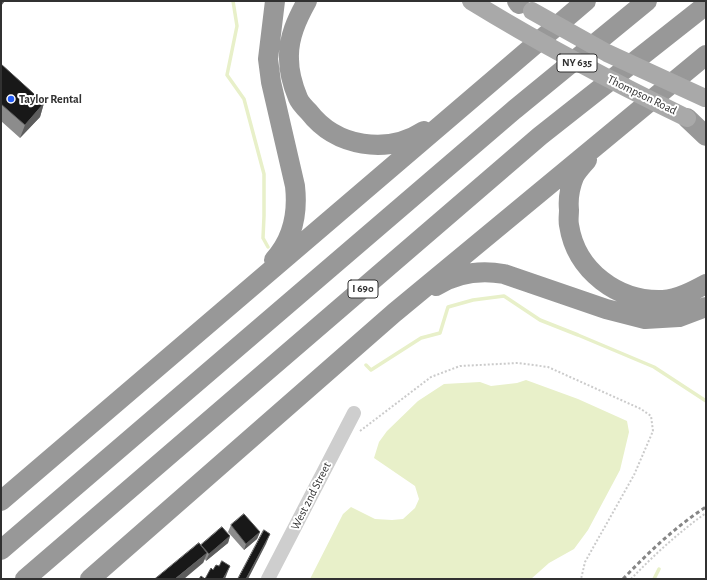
<!DOCTYPE html>
<html>
<head>
<meta charset="utf-8">
<style>
  body { margin:0 }
  #map { position:relative; width:707px; height:580px; overflow:hidden; background:#fff; font-family:"Alegreya Sans",sans-serif }
  canvas { display:block }
  .frame { position:absolute; inset:0; border:2px solid #313131; pointer-events:none }
</style>
</head>
<body>
<div id="map">
<canvas width="707" height="580"></canvas>
<div class="frame"></div>
</div>
<script>
const context = document.querySelector('canvas').getContext('2d');
context.lineJoin = 'round';
function fill(path, color) { context.fillStyle = color; context.fill(path, 'evenodd'); }
function strokePath(path, color, width, dash) { context.strokeStyle = color; context.lineWidth = width; context.lineCap = dash ? 'butt' : 'round'; context.setLineDash(dash || []); context.stroke(path); }
function label(font, color, halo, rows, align = 'center') {
  context.font = font + ' "Alegreya Sans",sans-serif'; context.lineWidth = 4; context.setLineDash([]); context.textBaseline = 'middle'; context.strokeStyle = halo; context.fillStyle = color; for (const [text, x, y, turn = 0] of rows) {
    context.save(); context.translate(x, y); context.rotate((+turn || 0) * Math.PI / 180); context.textAlign = isNaN(turn) ? turn : align; if (halo) context.strokeText(text, 0, 0); context.fillText(text, 0, 0); context.restore();
  }
}
const water = new Path2D(`
  M526 380 578 399 627 421 629 432 620 470 588 530 574 549 549 563 531 579H310L343 514 351 507 375 519 392 520 403 519 415 508 419 499 415 486 374 458 379 442 387 431 418 401 444 384 480 382 491 386 517 383Z`);
const stream = new Path2D(`
  M233 1 237 26 227 75 244 99 264 174V216L263 238 268 247
  M366 365 371 370 421 338 440 333 448 307 473 300 504 296 540 320 578 335 654 367 706 401
  M654 579 659 569`);
const path = new Path2D(`
  M360 431 431 377 460 366 518 363 548 367 641 409 651 416 653 431 634 475 585 562 581 579
  M631 579C654 555 679 532 706 513`);
const minor = new Path2D(`
  M268 579 354 413`);
const highway = new Path2D(`
  M307 1C297 19 288 38 289 59 289 71 293 86 298 98 300 103 305 108 309 112 336 147 387 155 424 131
  M517 1 519 4
  M687 118 706 136
  M587 160C583 165 577 171 574 177 570 187 568 200 569 210 569 215 568 220 569 225 576 271 618 302 663 300 678 299 693 291 706 284
  M274 260C293 239 298 213 295 186L271 82 268 59 275 1
  M436 286C457 273 480 270 504 274L606 309 645 319 679 317 706 307
  M1 501 586 1
  M1 550 514 110 647 1
  M25 579 540 136 706 5
  M90 579 394 313 706 55`);
const rail = new Path2D(`
  M623 579C649 552 675 527 706 507`);
const majorBridge = new Path2D(`
  M471 1C541 44 613 82 687 118
  M532 11 607 53 705 98`);
const wall = new Path2D(`
  M1 64 44 103 40 117 20 138 1 121Z
  M231 525 260 532 257 539 244 550 228 532Z
  M230 536 228 543 206 561 205 559 203 563 201 545Z`);
const shadedWall = new Path2D(`
  M1 1H5L1 6Z
  M44 103 40 117 20 138 25 125Z
  M260 532 257 539 244 550 246 544Z
  M270 534 266 544 248 579H246Z
  M230 536 228 543 206 561 209 554Z
  M207 553 203 563 184 579H175Z
  M230 566 225 579H223Z`);
const building = new Path2D(`
  M1 64 44 103 25 125 1 104Z
  M244 514 260 532 246 544 231 525Z
  M222 527 230 536 209 554 201 545Z
  M264 530 270 534 246 579H238Z
  M199 543 207 553 175 579H155Z
  M222 561 230 566 223 579H199L201 576 205 579 211 568 213 570 216 565 219 566Z`);
const markers = [
  [11,99,4,"#255df5"]
];
const shields = [
  [577,63,40],
  [363,289,30]
];
const shieldNames = [
  ["NY 635",577,63],
  ["I 690",363,289]
];
const streetNames = [
  ["Thompson Road",642,95,26],
  ["West 2nd Street",311,496,-63]
];
const poiNames = [
  ["Taylor Rental",19,99]
];
fill(water, '#e8f0c9');
strokePath(stream, '#e8f0c9', 3.5);
strokePath(path, '#cbcbcb', 2, [2, 2]);
strokePath(minor, '#cecece', 14);
strokePath(highway, '#989898', 20);
strokePath(rail, '#868686', 3, [4, 3]);
strokePath(majorBridge, '#a9a9a9', 18);
fill(wall, '#8c8c8c');
fill(shadedWall, '#5d5d5d');
fill(building, '#181818');
strokePath(building, '#5d5d5d', 1);
for (const [x, y, r, color] of markers) { const dot = new Path2D(); dot.arc(x, y, r, 0, 2 * Math.PI); context.fillStyle = color; context.fill(dot); strokePath(dot, '#fff', 1.5); }
for (const [x, y, w] of shields) { const box = new Path2D(); box.roundRect(x - w / 2, y - 9, w, 18, 3); context.fillStyle = '#fff'; context.fill(box); strokePath(box, '#313131', 1); }
label('bold 11px', '#313131', null, shieldNames);
label('12px', '#313131', '#fff', streetNames);
label('bold 12px', '#313131', '#fff', poiNames, 'left');
</script>
</body>
</html>
